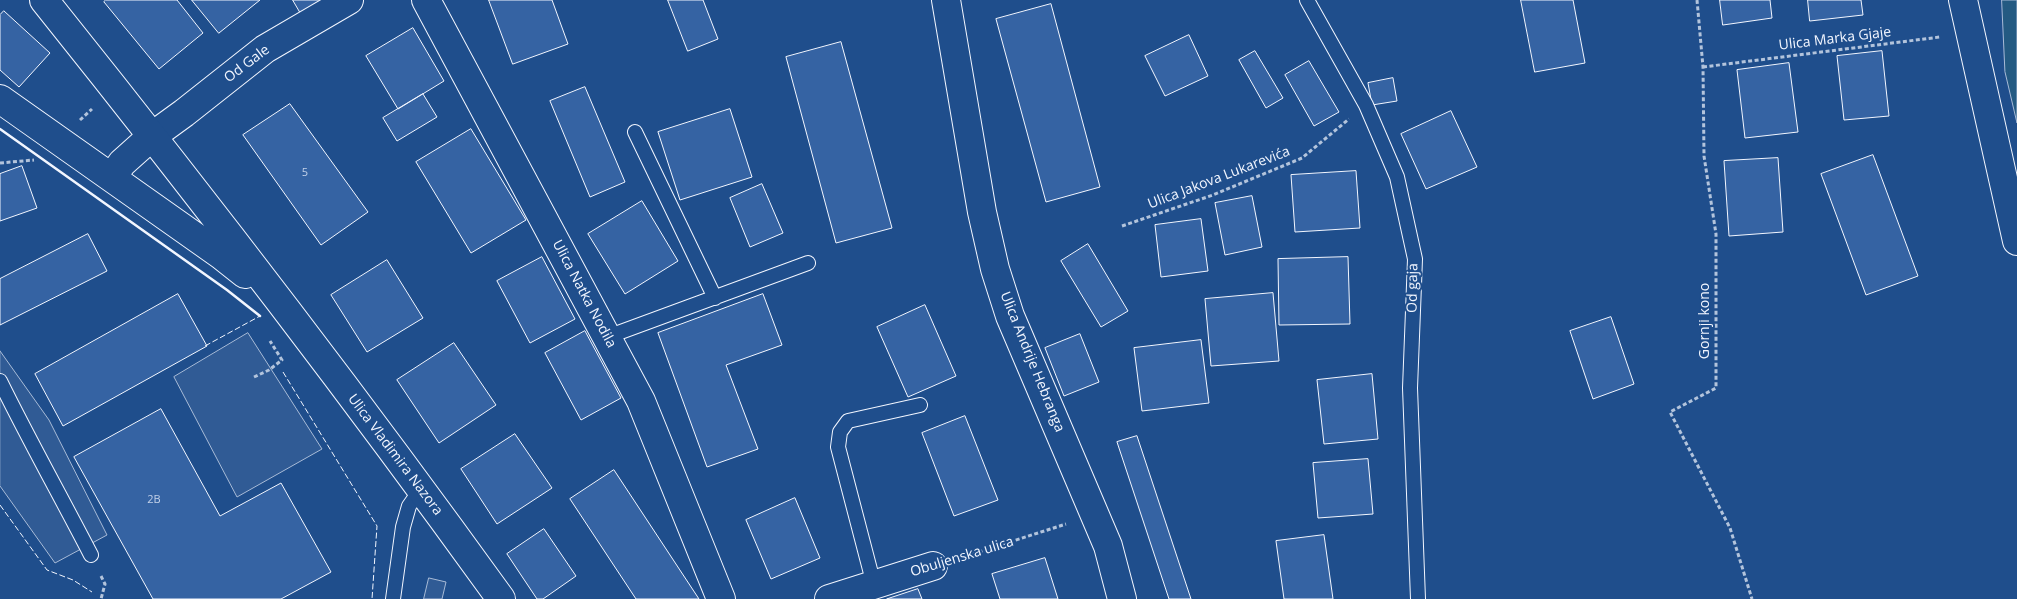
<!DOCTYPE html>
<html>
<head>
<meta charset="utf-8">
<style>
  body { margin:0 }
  canvas { display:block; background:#1f4e8c }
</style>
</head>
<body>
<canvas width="2017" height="599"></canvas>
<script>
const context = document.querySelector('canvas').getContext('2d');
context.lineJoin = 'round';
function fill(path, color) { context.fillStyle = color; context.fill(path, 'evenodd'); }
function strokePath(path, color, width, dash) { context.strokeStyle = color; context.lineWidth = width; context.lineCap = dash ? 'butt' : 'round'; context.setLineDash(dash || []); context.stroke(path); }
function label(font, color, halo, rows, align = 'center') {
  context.font = font + ' "Open Sans",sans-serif'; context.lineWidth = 4; context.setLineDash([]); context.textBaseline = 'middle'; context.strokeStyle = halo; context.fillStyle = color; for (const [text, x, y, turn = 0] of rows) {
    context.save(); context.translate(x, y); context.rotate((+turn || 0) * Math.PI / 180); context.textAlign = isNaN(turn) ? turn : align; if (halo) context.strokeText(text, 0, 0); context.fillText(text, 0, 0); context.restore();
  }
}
const green = new Path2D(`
  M2002 0H2017V123L2005 72Z`);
const parking = new Path2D(`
  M248 333 322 449 237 497 174 377Z
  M0 351 49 420 107 535 55 563 0 486Z
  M429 578 446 582 442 599H424Z`);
const building = new Path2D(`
  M106 0H177L203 33 159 69 104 2Z
  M192 0H260L219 33Z
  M293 0H334L303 17Z
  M489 0H552L568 44 513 64Z
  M668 0H703L718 39 688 51Z
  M1521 0H1573L1585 63 1535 72Z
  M1720 0H1770L1772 18 1723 25Z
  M1808 0H1861L1863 15 1810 21Z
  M1051 4 1100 187 1046 202 996 19Z
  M4 11 50 53 19 87 0 70V15Z
  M413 28 444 81 398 109 366 56Z
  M1189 35 1208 76 1165 96 1145 56Z
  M841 42 892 228 836 243 786 57Z
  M1255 51 1283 98 1266 108 1239 60Z
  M1882 51 1889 116 1844 120 1837 56Z
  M1309 61 1339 112 1314 126 1285 75Z
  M1789 63 1798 132 1745 138 1737 70Z
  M1393 78 1397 101 1372 105 1368 83Z
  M585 87 625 182 590 197 550 101Z
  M423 94 437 117 397 141 383 118Z
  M290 104 368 212 321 245 243 135Z
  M730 109 752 177 680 200 658 132Z
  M1451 111 1477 167 1426 189 1401 134Z
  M471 129 526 220 471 253 416 162Z
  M1873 155 1918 276 1866 295 1821 174Z
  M1778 158 1783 232 1729 236 1724 161Z
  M22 166 37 208 0 221V174Z
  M1356 171 1360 228 1295 232 1291 175Z
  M762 184 783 233 750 247 730 198Z
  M1252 196 1262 247 1225 255 1215 203Z
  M642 201 678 261 625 294 588 234Z
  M1201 219 1208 271 1161 277 1155 225Z
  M88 234 107 271 0 325V279Z
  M1088 244 1128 311 1101 327 1061 261Z
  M542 257 575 319 530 343 497 281Z
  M1348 257 1350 324 1279 325 1278 259Z
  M387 260 423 318 367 352 331 295Z
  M1273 293 1279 361 1211 366 1205 299Z
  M178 294 207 346 63 426 35 374Z
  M763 294 782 345 726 365 758 449 707 467 658 333Z
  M925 305 956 376 908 397 877 327Z
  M1611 317 1634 384 1593 399 1570 331Z
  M585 331 621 398 581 420 545 353Z
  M1080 334 1099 382 1064 396 1045 348Z
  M1201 340 1209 403 1142 411 1134 348Z
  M454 343 496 405 439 443 397 380Z
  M1372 374 1378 439 1324 444 1317 380Z
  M161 409 220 516 281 483 331 572 281 599H153L74 457Z
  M965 416 998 500 954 516 922 433Z
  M515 434 552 488 497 524 461 469Z
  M1137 436 1191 599H1169L1117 442Z
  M1368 459 1373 514 1318 518 1313 463Z
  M614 470 699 599H636L570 499Z
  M795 498 820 558 771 579 746 520Z
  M544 529 576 576 543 599H537L507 554Z
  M1324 535 1333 599H1284L1276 541Z
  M1045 558 1058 599H1000L992 574Z
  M918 589 922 599H887Z`);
const path = new Path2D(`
  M1697 0 1703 67 1704 156 1716 234V388L1670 412 1730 528 1752 599
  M1703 67 1940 37
  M80 120 92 109
  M0 163 34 160
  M1122 226 1213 195 1302 158 1349 119
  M254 377 269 370 282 360 270 341
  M960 558 1066 524
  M101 576 105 584 101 599`);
const lane = new Path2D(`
  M1307 0 1366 105 1397 177 1415 259 1410 388 1418 599
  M635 132 715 298
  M607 337 808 263
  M0 381C29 440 61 497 91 555
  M874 585 838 447 840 432 848 421 920 405
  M393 599 403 527 409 506 421 489`);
const street = new Path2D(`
  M426 0 641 401 721 599
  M151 137 184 113 265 49 349 0
  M829 599 933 566`);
const secondary = new Path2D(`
  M44 0C201 196 354 395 501 599
  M946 0 982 212 995 269 1010 316 1108 546 1122 599
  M0 99 221 255 245 274
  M112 177 122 163 151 137`);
const primary = new Path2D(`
  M1963 0 2017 241`);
const fence = new Path2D(`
  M205 346 260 316
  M283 372 377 526 372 599
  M0 505 47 570 73 580 92 592`);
const wall = new Path2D(`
  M0 129 227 290 260 316`);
const numberNames = [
  ["5",305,173],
  ["2B",154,500]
];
const streetNames = [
  ["Ulica Marka Gjaje",1835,39,-7],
  ["Od Gale",247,64,-37],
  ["Ulica Jakova Lukarevića",1219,178,-21],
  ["Od gaja",1413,288,-89],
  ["Ulica Natka Nodila",584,294,62],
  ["Gornji kono",1705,321,-90],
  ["Ulica Andrije Hebranga",1032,362,68],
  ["Ulica Vladimira Nazora",395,455,53],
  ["Obuljenska ulica",962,557,-17]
];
fill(green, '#245a82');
strokePath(green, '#a8bbd7', 1);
fill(parking, '#305b95');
strokePath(parking, '#a8bbd7', 1);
fill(building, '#3563a3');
strokePath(building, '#f2f6ff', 1);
strokePath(lane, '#f2f6ff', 16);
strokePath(street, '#f2f6ff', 30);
strokePath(secondary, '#f2f6ff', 30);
strokePath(primary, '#f2f6ff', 30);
strokePath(path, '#b3c4dc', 3, [4, 2.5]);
strokePath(lane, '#1f4e8c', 14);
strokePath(street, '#1f4e8c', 28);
strokePath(secondary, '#1f4e8c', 28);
strokePath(primary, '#1f4e8c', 28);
strokePath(fence, '#f2f6ff', 1, [6, 2.5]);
strokePath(wall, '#f2f6ff', 2.5);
label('11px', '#c3d1e8', null, numberNames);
label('14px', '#f2f6ff', '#1f4e8c', streetNames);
</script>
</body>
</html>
